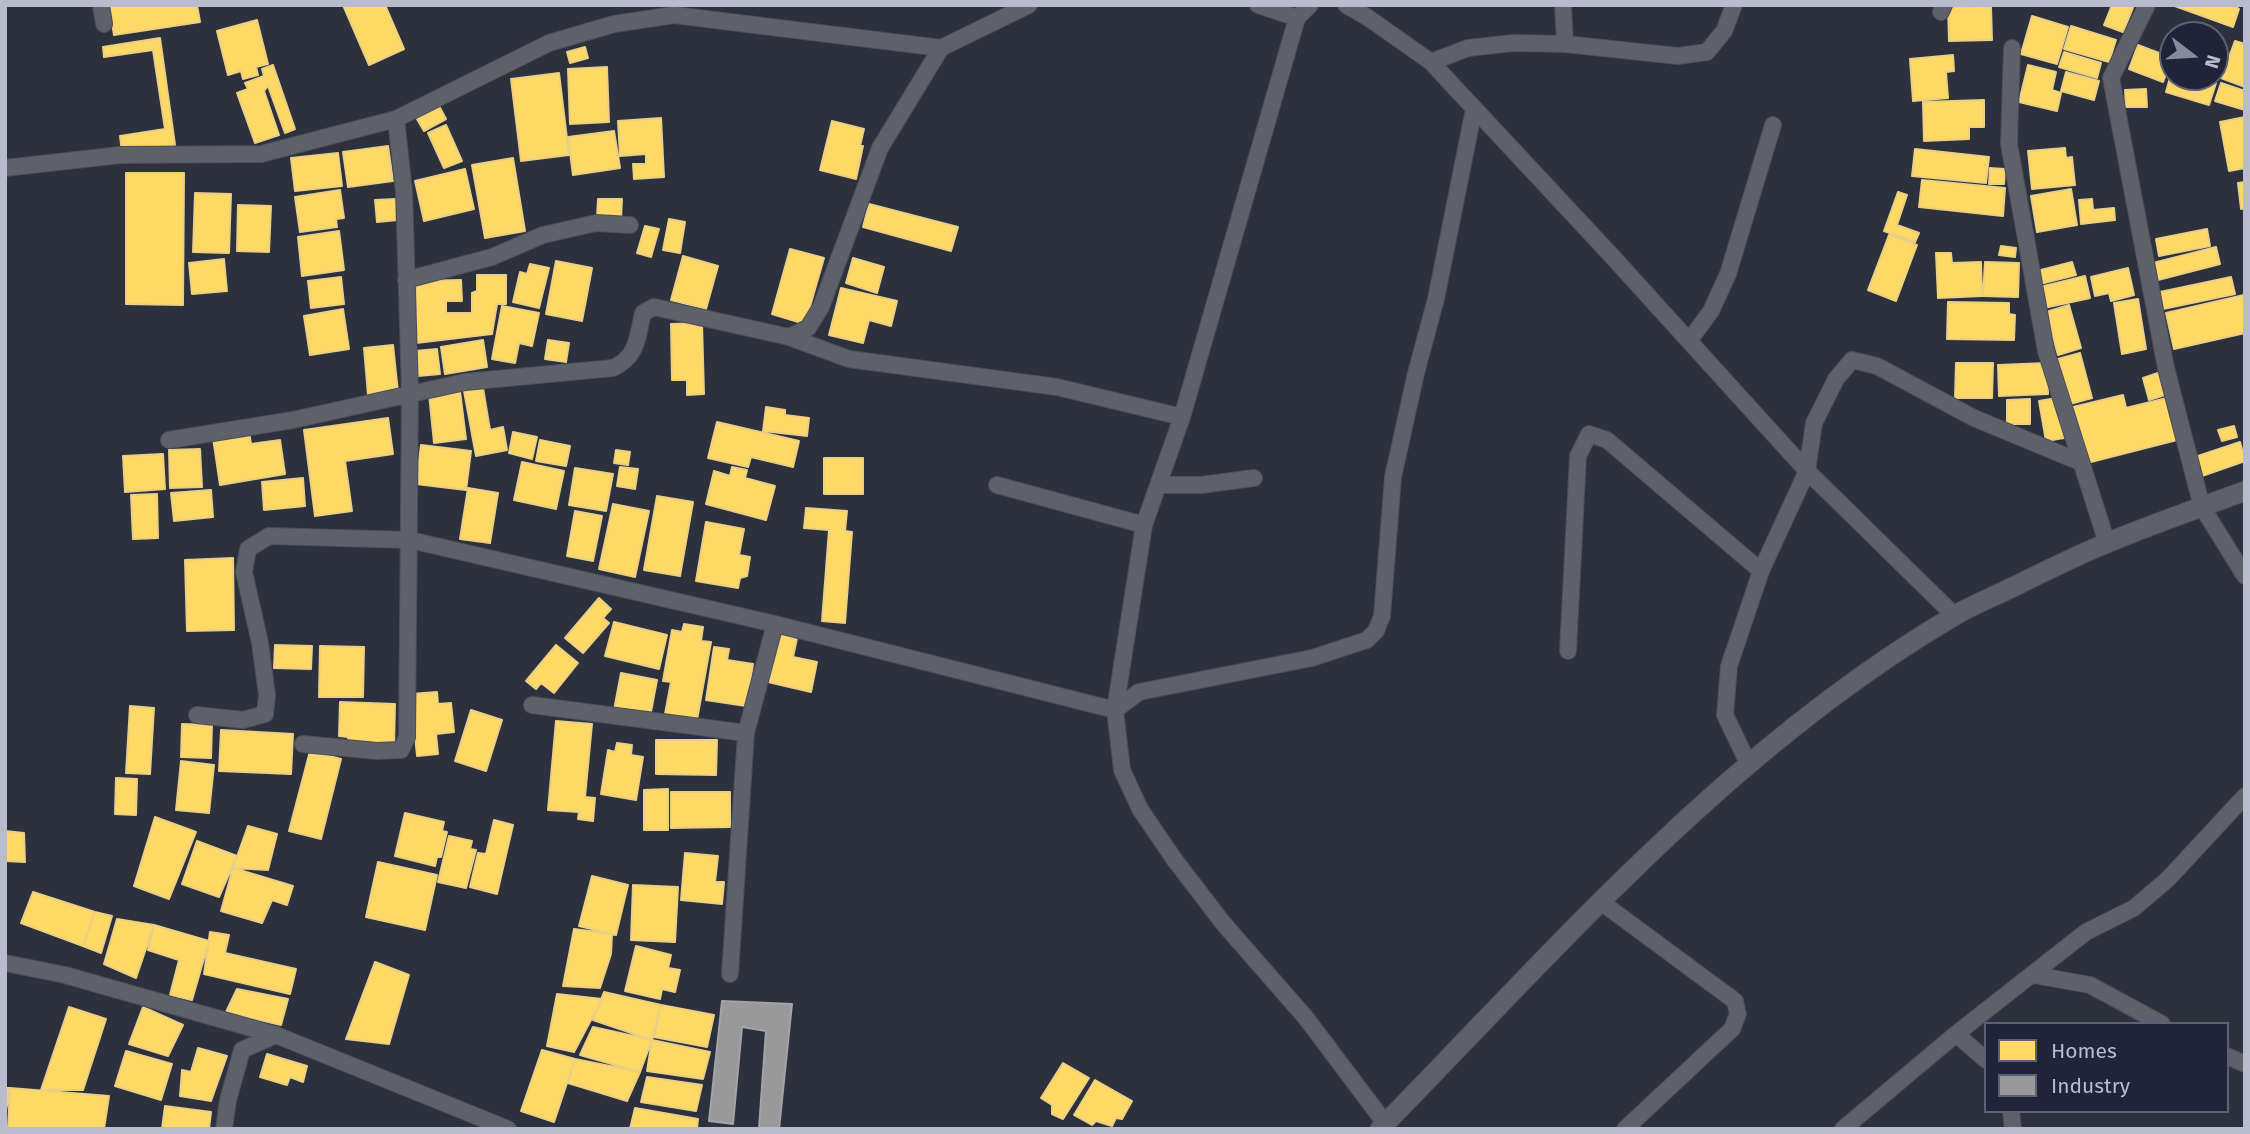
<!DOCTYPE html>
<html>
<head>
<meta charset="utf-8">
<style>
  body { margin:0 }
  #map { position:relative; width:2250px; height:1134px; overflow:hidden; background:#2d303d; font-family:"Fira Sans",sans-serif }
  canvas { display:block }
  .frame { position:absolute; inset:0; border:7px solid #b9bccc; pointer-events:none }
  .legend { position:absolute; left:1984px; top:1022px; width:245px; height:91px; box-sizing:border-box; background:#202438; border:2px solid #5d6173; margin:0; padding:9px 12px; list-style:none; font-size:21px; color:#b9bccc }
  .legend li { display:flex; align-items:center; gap:14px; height:35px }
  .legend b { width:35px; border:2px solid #5d6173 }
  .north { position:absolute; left:2159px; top:21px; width:70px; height:70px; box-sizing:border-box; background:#202438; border:2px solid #5d6173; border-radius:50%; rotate:107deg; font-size:19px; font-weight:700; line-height:28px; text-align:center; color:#b9bccc }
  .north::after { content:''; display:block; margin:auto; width:24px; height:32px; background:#888b9a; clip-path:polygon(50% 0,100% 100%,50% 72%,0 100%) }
</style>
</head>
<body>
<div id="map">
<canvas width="2250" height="1134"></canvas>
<div class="frame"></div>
<ul class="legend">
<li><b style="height:19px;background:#ffd966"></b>Homes</li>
<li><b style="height:19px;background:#999"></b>Industry</li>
</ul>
<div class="north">N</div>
</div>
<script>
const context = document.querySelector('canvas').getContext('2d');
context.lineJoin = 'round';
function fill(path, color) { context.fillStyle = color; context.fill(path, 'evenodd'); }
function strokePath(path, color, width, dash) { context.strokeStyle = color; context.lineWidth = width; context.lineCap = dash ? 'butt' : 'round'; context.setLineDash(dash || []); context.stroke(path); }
const homes = new Path2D(`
  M109 5H197L200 22 114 35Z
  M343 5H385L404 49 369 65Z
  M2112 5H2134L2123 32 2104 25Z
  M2172 5H2234L2239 9 2233 27Z
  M1991 6 1992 40 1949 41 1948 7Z
  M2032 16 2068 27 2057 64 2021 54Z
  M257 20 268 64 256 67 258 75 243 79 241 71 228 75 217 31Z
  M2071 26 2116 40 2109 62 2064 49Z
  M160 38 175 145 122 153 120 136 165 129 153 50 104 57 103 47Z
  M2235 41 2245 44V87L2221 78Z
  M2138 45 2172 58 2163 82 2129 69Z
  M585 47 588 58 570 63 567 52Z
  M2064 52 2101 63 2097 78 2059 67Z
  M1953 55 1954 71 1946 72 1948 98 1913 101 1910 59Z
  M273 65 295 129 285 133 268 86 264 91 279 135 255 143 237 93 248 89 245 83 264 76 262 69Z
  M2028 65 2056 72 2052 90 2061 93 2057 111 2019 102Z
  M607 67 609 122 570 124 568 69Z
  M2173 67V77H2197L2216 83 2209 105 2166 92Z
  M2066 72 2099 81 2094 100 2061 91Z
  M559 73 569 155 521 161 511 79Z
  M2221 83 2245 91V110L2215 101Z
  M2146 89 2147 107H2126L2125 90Z
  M1984 100V127H1969V139L1924 141 1923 102Z
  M439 106 446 119 424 131 417 119Z
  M2245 117V168L2229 171 2220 122Z
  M661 118 664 177 634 179 633 164H646V154L620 156 618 121Z
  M832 121 864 129 860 146H863L856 179 820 170Z
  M446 125 462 161 444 168 428 133Z
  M614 131 620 168 573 175 568 137Z
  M388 146 393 181 348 187 343 152Z
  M2065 148 2066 158 2072 157 2075 185 2032 189 2028 151Z
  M1915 149 1989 157 1986 183 1912 176Z
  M338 153 342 186 295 191 291 158Z
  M513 158 525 231 485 238 472 165Z
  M1990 168 2005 169 2004 184H1989Z
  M465 169 474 209 424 221 415 181Z
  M126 173H184L183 305 126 304Z
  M1922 180 2005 188 2003 216 1919 207Z
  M2245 182V208L2241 209 2238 183Z
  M2071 189 2077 225 2037 232 2031 196Z
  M340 190 344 218 336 219 337 227 300 232 295 197Z
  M1898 192 1907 195 1897 225 1919 233 1915 242 1884 231Z
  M195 193 231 194 229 253 193 252Z
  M396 199 398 220 377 222 375 200Z
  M598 199H622L621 219 597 218Z
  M2092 199 2093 210 2114 208 2115 220 2081 224 2079 200Z
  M869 204 958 227 951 251 863 227Z
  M238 205 271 206 269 252 237 251Z
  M669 219 685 222 680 253 663 250Z
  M645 226 659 229 651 257 637 253Z
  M2207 229 2210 246 2159 256 2156 239Z
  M339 231 344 270 302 276 298 237Z
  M1889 235 1917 245 1896 301 1868 290Z
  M2001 246 2016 248 2015 257 1999 255Z
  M2216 247 2220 264 2154 281 2149 264Z
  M790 249 824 258 805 324 772 314Z
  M1936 253H1951L1952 263 1981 262 1982 296 1938 298Z
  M683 256 718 266 706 309 671 300Z
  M853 258 884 267 877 293 846 283Z
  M224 259 227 291 192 294 189 263Z
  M556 261 592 268 582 321 546 314Z
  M1985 262 2019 263 2018 297 1983 296Z
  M2072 262 2076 275 2040 284 2037 271Z
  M530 264 549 268 539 308 513 302 520 272 527 274Z
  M2128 268 2134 295 2111 301 2109 293 2095 296 2091 277Z
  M477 275H506V304H497L492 334 416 343V281L461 280 462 301H446V313H472V293L477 291Z
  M2085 276 2090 298 2044 308 2040 287Z
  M341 277 344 304 311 308 308 281Z
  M2231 277 2235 294 2163 309 2160 292Z
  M841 288 897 301 891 326 869 320 863 343 829 335Z
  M2244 295 2245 333 2174 349 2166 313Z
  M2138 299 2146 349 2122 354 2114 303Z
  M1948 302 2009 303V314L2015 315 2014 340 1947 339Z
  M2069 305 2081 348 2058 355 2046 312Z
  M502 306 539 313 532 346 519 343 515 363 492 359Z
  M343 309 349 349 310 355 304 316Z
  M702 323 704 394 687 395V380H672L671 324Z
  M483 340 487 367 445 374 441 347Z
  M548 340 569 343 566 362 545 359Z
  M393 345 398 392 368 395 364 348Z
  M437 349 440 374 418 376 415 351Z
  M2080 353 2092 398 2070 404 2058 359Z
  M1956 363H1993L1992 398H1955Z
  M2047 363 2048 394 1999 396 1998 365Z
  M2158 373 2165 395 2149 400 2143 378Z
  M483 388 490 430 503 427 507 450 476 456 464 391Z
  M460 391 466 439 434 443 429 394Z
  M2123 395 2126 408 2167 398 2177 440 2087 463 2073 407Z
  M2057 398 2064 438 2046 441 2039 401Z
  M2030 399V424H2007V400Z
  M766 407 785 410V415L809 418 807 436 763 431Z
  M388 418 393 454 345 461 352 511 315 516 304 430Z
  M717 422 799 441 793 467 751 457 748 467 708 458Z
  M2234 426 2237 437 2222 441 2218 430Z
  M249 432 251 444 280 440 285 474 220 485 213 438Z
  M513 432 537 437 532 459 509 453Z
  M540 440 570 446 566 466 536 461Z
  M2240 442 2245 461 2202 476 2195 457Z
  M421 445 471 451 466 490 416 484Z
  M200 449 202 487 170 488 169 450Z
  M616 450 630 452 628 465 614 463Z
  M163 454 165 489 125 492 123 456Z
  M824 458H863V494H824Z
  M522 462 564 471 556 509 514 500Z
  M620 467 638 469 635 489 617 486Z
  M732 467 747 470 745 478 775 486 766 520 706 504 714 471 730 476Z
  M575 468 613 474 606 511 569 505Z
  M303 478 305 506 264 510 262 482Z
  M468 488 498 493 490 543 460 539Z
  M211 490 213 517 174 521 171 493Z
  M157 494 158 538 133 539 131 495Z
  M657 496 693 502 680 576 644 570Z
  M613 504 649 511 635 577 599 569Z
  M806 508 847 511 845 531 852 532 845 623 822 621 829 530 804 528Z
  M575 511 602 516 593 561 567 556Z
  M706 522 744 529 739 555 750 557 747 576 740 578 738 588 696 581Z
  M233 558 234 630 187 631 185 560Z
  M599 598 611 609 603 618 609 623 583 653 565 638Z
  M614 622 667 635 659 669 605 656Z
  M684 624 703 627 701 641 711 642 697 720 665 714 671 682 663 681 672 630 682 632Z
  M778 634 797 638 793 657 817 662 811 692 768 682Z
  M275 645 312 646 311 669 274 668Z
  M556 645 578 663 554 693 541 683 536 689 526 681Z
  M320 646 364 647 363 697H319Z
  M714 647 729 649 727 660 753 664 746 706 706 700Z
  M621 673 657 680 650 717 614 710Z
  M437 692 438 704 451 703 454 732 436 734 438 754 417 756 411 694Z
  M340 702 395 704 394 746 348 745V737L339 736Z
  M130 706 154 708 150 774 126 773Z
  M471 710 502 720 486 771 455 761Z
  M556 721 592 724 585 797 595 798 593 821 578 819 579 812 548 810Z
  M182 724 212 725 211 758 181 757Z
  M221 730 293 734 291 774 219 771Z
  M656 740H717L716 775 656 774Z
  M617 743 632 745 631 755 643 757 636 800 601 794 608 750 615 752Z
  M310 751 341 759 321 839 289 831Z
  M181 761 214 765 209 813 176 810Z
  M116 778 137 779 136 815 115 814Z
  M668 789V830H644V790Z
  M671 792H730V827L671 828Z
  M405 813 444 822 442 831 447 832 441 857H437L435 866 395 856Z
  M155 817 196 832 169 899 134 886Z
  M494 820 513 825 497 894 470 887 478 853 486 854Z
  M248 826 277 834 268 870 233 868Z
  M5 831 24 833 25 862 5 861Z
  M449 836 472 841 470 849 476 850 466 888 438 882Z
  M197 841 237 856 219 897 182 884Z
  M685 853 718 856 715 882H724L722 904 681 900Z
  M378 862 437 875 425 930 366 917Z
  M233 868 293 886 287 905 272 900 262 923 221 911Z
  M592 876 628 885 616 935 579 926Z
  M633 885 678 887 675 942 631 940Z
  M33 892 95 912 83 946 21 923Z
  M95 912 112 916 101 953 83 946Z
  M117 919 154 925 136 978 104 964Z
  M154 925 209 941 192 1000 170 995 179 960 148 950Z
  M574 929 612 934 611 954 600 988 563 986Z
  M210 932 229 935 225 953 296 969 290 994 204 974Z
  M636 946 671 955 668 968 680 970 675 992 662 989 660 999 625 991Z
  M375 962 409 975 389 1044 346 1039Z
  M237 989 288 999 281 1025 226 1012Z
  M604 992 661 1005 652 1040 593 1020Z
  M557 994 602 999 574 1052 547 1046Z
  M661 1005 714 1015 707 1047 654 1037Z
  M69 1007 106 1019 83 1090H41Z
  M143 1007 183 1025 168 1056 129 1044Z
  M593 1027 652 1040 640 1072 580 1055Z
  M652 1040 710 1052 703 1079 647 1071Z
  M198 1048 227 1056 211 1101 180 1096 182 1070 191 1072Z
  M542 1050 575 1059 554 1122 521 1111Z
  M126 1051 172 1064 161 1100 115 1086Z
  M267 1054 307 1066 303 1082 290 1077 287 1085 260 1077Z
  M575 1059 640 1072 627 1101 568 1083Z
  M1063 1063 1089 1078 1063 1119 1052 1114V1105L1041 1098Z
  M647 1077 702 1085 696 1111 641 1102Z
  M1095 1080 1132 1101 1122 1119 1116 1118 1112 1126 1096 1121 1092 1125 1074 1115Z
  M5 1088H10L5 1116Z
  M10 1088 109 1096 104 1129H8Z
  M165 1106 211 1112 209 1129H162Z
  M635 1108 698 1119 697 1129H630Z`);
const industry = new Path2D(`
  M722 1001 792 1004 779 1129 759 1128 766 1031 742 1027 733 1124 709 1121Z`);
const minor = new Path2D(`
  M101 5 104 24
  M1258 5 1297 18
  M1310 5 1297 18 1182 417 1144 525 1115 710 1122 770 1140 809 1174 859 1223 923 1306 1018 1385 1123
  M1346 5 1367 17 1431 62 1610 254 1807 471 1955 616
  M1563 5 1565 44
  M2147 5 2111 78 2166 368 2202 507 2245 576
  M1941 12 1944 5
  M2012 48 2009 144 2046 351 2107 543
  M1431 62 1468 48 1513 43 1565 44 1678 56 1707 52 1724 31 1734 5
  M5 168 120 155 261 154 396 119 549 43 614 24 674 15 941 48 1029 5
  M406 280 492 257 543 235 596 223 630 225
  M789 337 849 359 1057 387 1182 417
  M1689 341 1711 311 1728 274 1773 125
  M169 440 293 420 465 382 613 368C638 356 637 338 643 313L654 307 789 337 808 328 821 307 880 148 941 48
  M997 485 1144 525
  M1158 485H1201L1254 478
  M1568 651 1578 456 1589 434 1607 440 1761 571
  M532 705 746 733
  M197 715 243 720 265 714 267 695 260 643 244 572 248 549 269 536 410 540 775 624 1115 710 1139 692 1312 658 1367 640 1376 631 1382 616 1393 477 1416 373 1436 299 1474 109
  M303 744 377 751 401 750 407 737 410 393 404 191 396 119
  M1748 763 1725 715 1729 666 1761 571 1807 471 1814 423 1836 379 1852 360 1877 366 1974 418 2080 462
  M1601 902 1735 1001 1738 1014 1732 1029 1625 1129
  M5 963 65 975 276 1035 508 1129
  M730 974 746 733 775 624
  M2034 975 2090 985 2162 1024
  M1956 1034 1986 1060
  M2227 1056 2245 1064
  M2011 1111 2013 1129
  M224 1129 228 1100 242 1050 276 1035
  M1843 1129 1956 1034 2086 932 2134 908 2168 879 2245 796`);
const tertiary = new Path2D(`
  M1380 1129C1559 946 1731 747 1954 616 1972 605 1993 597 2013 587 2044 572 2075 556 2107 543 2152 524 2199 508 2245 491`);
fill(homes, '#ffd966');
strokePath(homes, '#ead085', 2);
fill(industry, '#999');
strokePath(industry, '#a3a4a8', 2);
strokePath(minor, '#4b4d57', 18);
strokePath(tertiary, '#4b4d57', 21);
strokePath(minor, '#5e606a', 16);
strokePath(tertiary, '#5e606a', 19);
</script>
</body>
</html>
